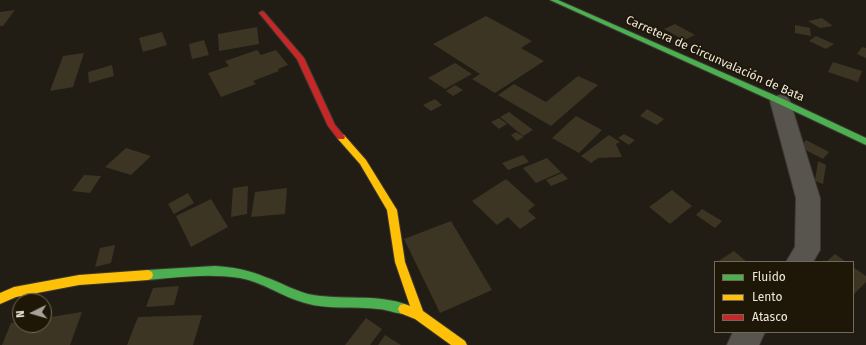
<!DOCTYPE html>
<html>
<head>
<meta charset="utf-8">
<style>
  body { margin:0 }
  #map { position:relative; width:866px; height:345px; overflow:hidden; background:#211d15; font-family:"Fira Sans",sans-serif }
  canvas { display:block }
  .legend { position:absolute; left:714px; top:261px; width:140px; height:72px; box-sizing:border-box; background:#1e1606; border:1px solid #716a5c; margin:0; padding:5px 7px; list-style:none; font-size:12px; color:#eee9de }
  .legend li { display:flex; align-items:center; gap:8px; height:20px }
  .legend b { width:20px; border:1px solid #716a5c }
  .north { position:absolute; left:12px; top:293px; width:40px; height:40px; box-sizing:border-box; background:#1e1606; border:1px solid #716a5c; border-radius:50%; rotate:265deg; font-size:11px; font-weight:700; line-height:16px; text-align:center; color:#eee9de }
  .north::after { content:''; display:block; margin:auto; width:14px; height:18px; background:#a6a298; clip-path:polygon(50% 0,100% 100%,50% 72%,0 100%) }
</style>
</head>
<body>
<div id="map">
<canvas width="866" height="345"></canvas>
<ul class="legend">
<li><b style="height:5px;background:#4caf50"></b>Fluido</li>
<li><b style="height:5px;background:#ffc107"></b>Lento</li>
<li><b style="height:5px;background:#c62828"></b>Atasco</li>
</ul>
<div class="north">N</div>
</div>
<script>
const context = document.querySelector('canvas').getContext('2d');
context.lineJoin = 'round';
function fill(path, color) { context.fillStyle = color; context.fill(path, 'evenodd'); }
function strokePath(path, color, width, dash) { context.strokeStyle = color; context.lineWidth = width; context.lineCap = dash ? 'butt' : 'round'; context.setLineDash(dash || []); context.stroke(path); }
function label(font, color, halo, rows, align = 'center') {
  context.font = font + ' "Fira Sans",sans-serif'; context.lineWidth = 3.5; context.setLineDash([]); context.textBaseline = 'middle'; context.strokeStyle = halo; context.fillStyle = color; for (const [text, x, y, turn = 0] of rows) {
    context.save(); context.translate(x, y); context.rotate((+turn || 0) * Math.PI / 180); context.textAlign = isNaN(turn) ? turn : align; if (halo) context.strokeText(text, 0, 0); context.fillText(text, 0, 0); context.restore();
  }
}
const building = new Path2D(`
  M15 10 3 26H0V12Z
  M486 16 532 41 521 48 544 61 495 93 472 79 480 74 433 44Z
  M822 18 833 26 820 28 808 21Z
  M675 24 695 35 684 40 664 29Z
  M795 25 810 28 811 36 795 33Z
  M257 27 259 44 219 51 218 34Z
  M162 32 167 45 143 52 139 38Z
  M816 36 834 44 826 49 809 41Z
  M204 40 209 55 192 59 189 44Z
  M862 47 866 48V58L857 54Z
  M257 50 261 55 276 50 288 65 278 69 279 71 253 81 256 84 221 97 208 73 229 66 225 61Z
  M84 53 73 87 50 91 63 56Z
  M833 62 862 71 858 82 828 72Z
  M455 63 472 74 445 89 428 78Z
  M112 65 114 76 89 83 88 72Z
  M578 76 598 85 551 126 498 95 514 84 546 102Z
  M455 85 463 90 453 96 446 91Z
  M435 99 442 105 431 111 423 105Z
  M647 109 664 119 657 125 640 116Z
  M509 112 533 130 523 136 500 117Z
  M576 116 602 130 579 153 552 138Z
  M499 118 507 124 499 129 491 122Z
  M516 132 524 137 517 141 511 135Z
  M624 134 635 140 629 145 618 138Z
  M609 135 620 142 616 144 622 157 598 158 591 163 581 156Z
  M806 140 829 152 823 159 800 147Z
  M126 148 151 156 131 175 105 167Z
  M523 155 529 162 508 170 502 163Z
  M547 158 561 172 536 183 523 168Z
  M818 161 826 165 823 184 815 181Z
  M562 173 568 179 551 186 546 180Z
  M84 175 101 176 90 193 72 191Z
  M506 179 535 205 528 211 536 218 520 229 508 217 497 225 472 201Z
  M248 186 247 214 231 217 233 188Z
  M287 188 285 214 251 217 255 192Z
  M672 190 692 206 670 224 649 207Z
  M188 193 194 203 174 214 168 204Z
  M211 199 228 227 191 247 176 216Z
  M702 209 722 221 715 228 696 215Z
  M451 221 492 290 440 313 404 239Z
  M115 245 111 263 95 267 100 248Z
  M734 251 747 262H717Z
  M835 254 846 262H826Z
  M853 267 866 276V282L853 295Z
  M179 286 174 305 146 307 153 288Z
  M82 312 70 345H2L11 323 20 322V325H44V318Z
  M202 315 193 345H127L138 317Z
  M366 318 382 329 370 345H345Z
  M385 335 401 345H378Z`);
const street = new Path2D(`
  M780 95 787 97 790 101 820 198V250L813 262H786L795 247 796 198 770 101 773 97Z
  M733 332H765L759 345H727Z`);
const fast = new Path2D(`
  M550 0H558L783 99 866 138V145L777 103Z
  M215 266C232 267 249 270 265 277 280 282 293 290 308 294 341 301 376 293 408 305L410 309 408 313C400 316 387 309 378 309 354 306 329 310 305 303 282 297 263 282 240 278 209 273 178 277 148 280L144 278 143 275 144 272 148 270Z`);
const slow = new Path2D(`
  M341 134 344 135 366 160 397 210 405 262 423 311 465 341 467 345H451L415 319 400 313 398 309 400 305 404 304 410 306 395 262 387 210 360 164 338 139 337 137 338 135Z
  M148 270 152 272 153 275 152 278 148 280 79 285 16 297 0 304V293L14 287 79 275Z`);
const jam = new Path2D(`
  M262 11 264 12 304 58 335 125 345 137 344 139H338L328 126 297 59 260 14 259 13Z`);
const streetNames = [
  ["Carretera de Circunvalación de Bata",715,59,24]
];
fill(building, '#3c3524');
strokePath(street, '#3c3832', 2);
strokePath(fast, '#3c3832', 2);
strokePath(slow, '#3c3832', 2);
strokePath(jam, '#3c3832', 2);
fill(street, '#58554e');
fill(fast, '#4caf50');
fill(slow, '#ffc107');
fill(jam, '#c62828');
label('12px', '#eee9de', '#1e1606', streetNames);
</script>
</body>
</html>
